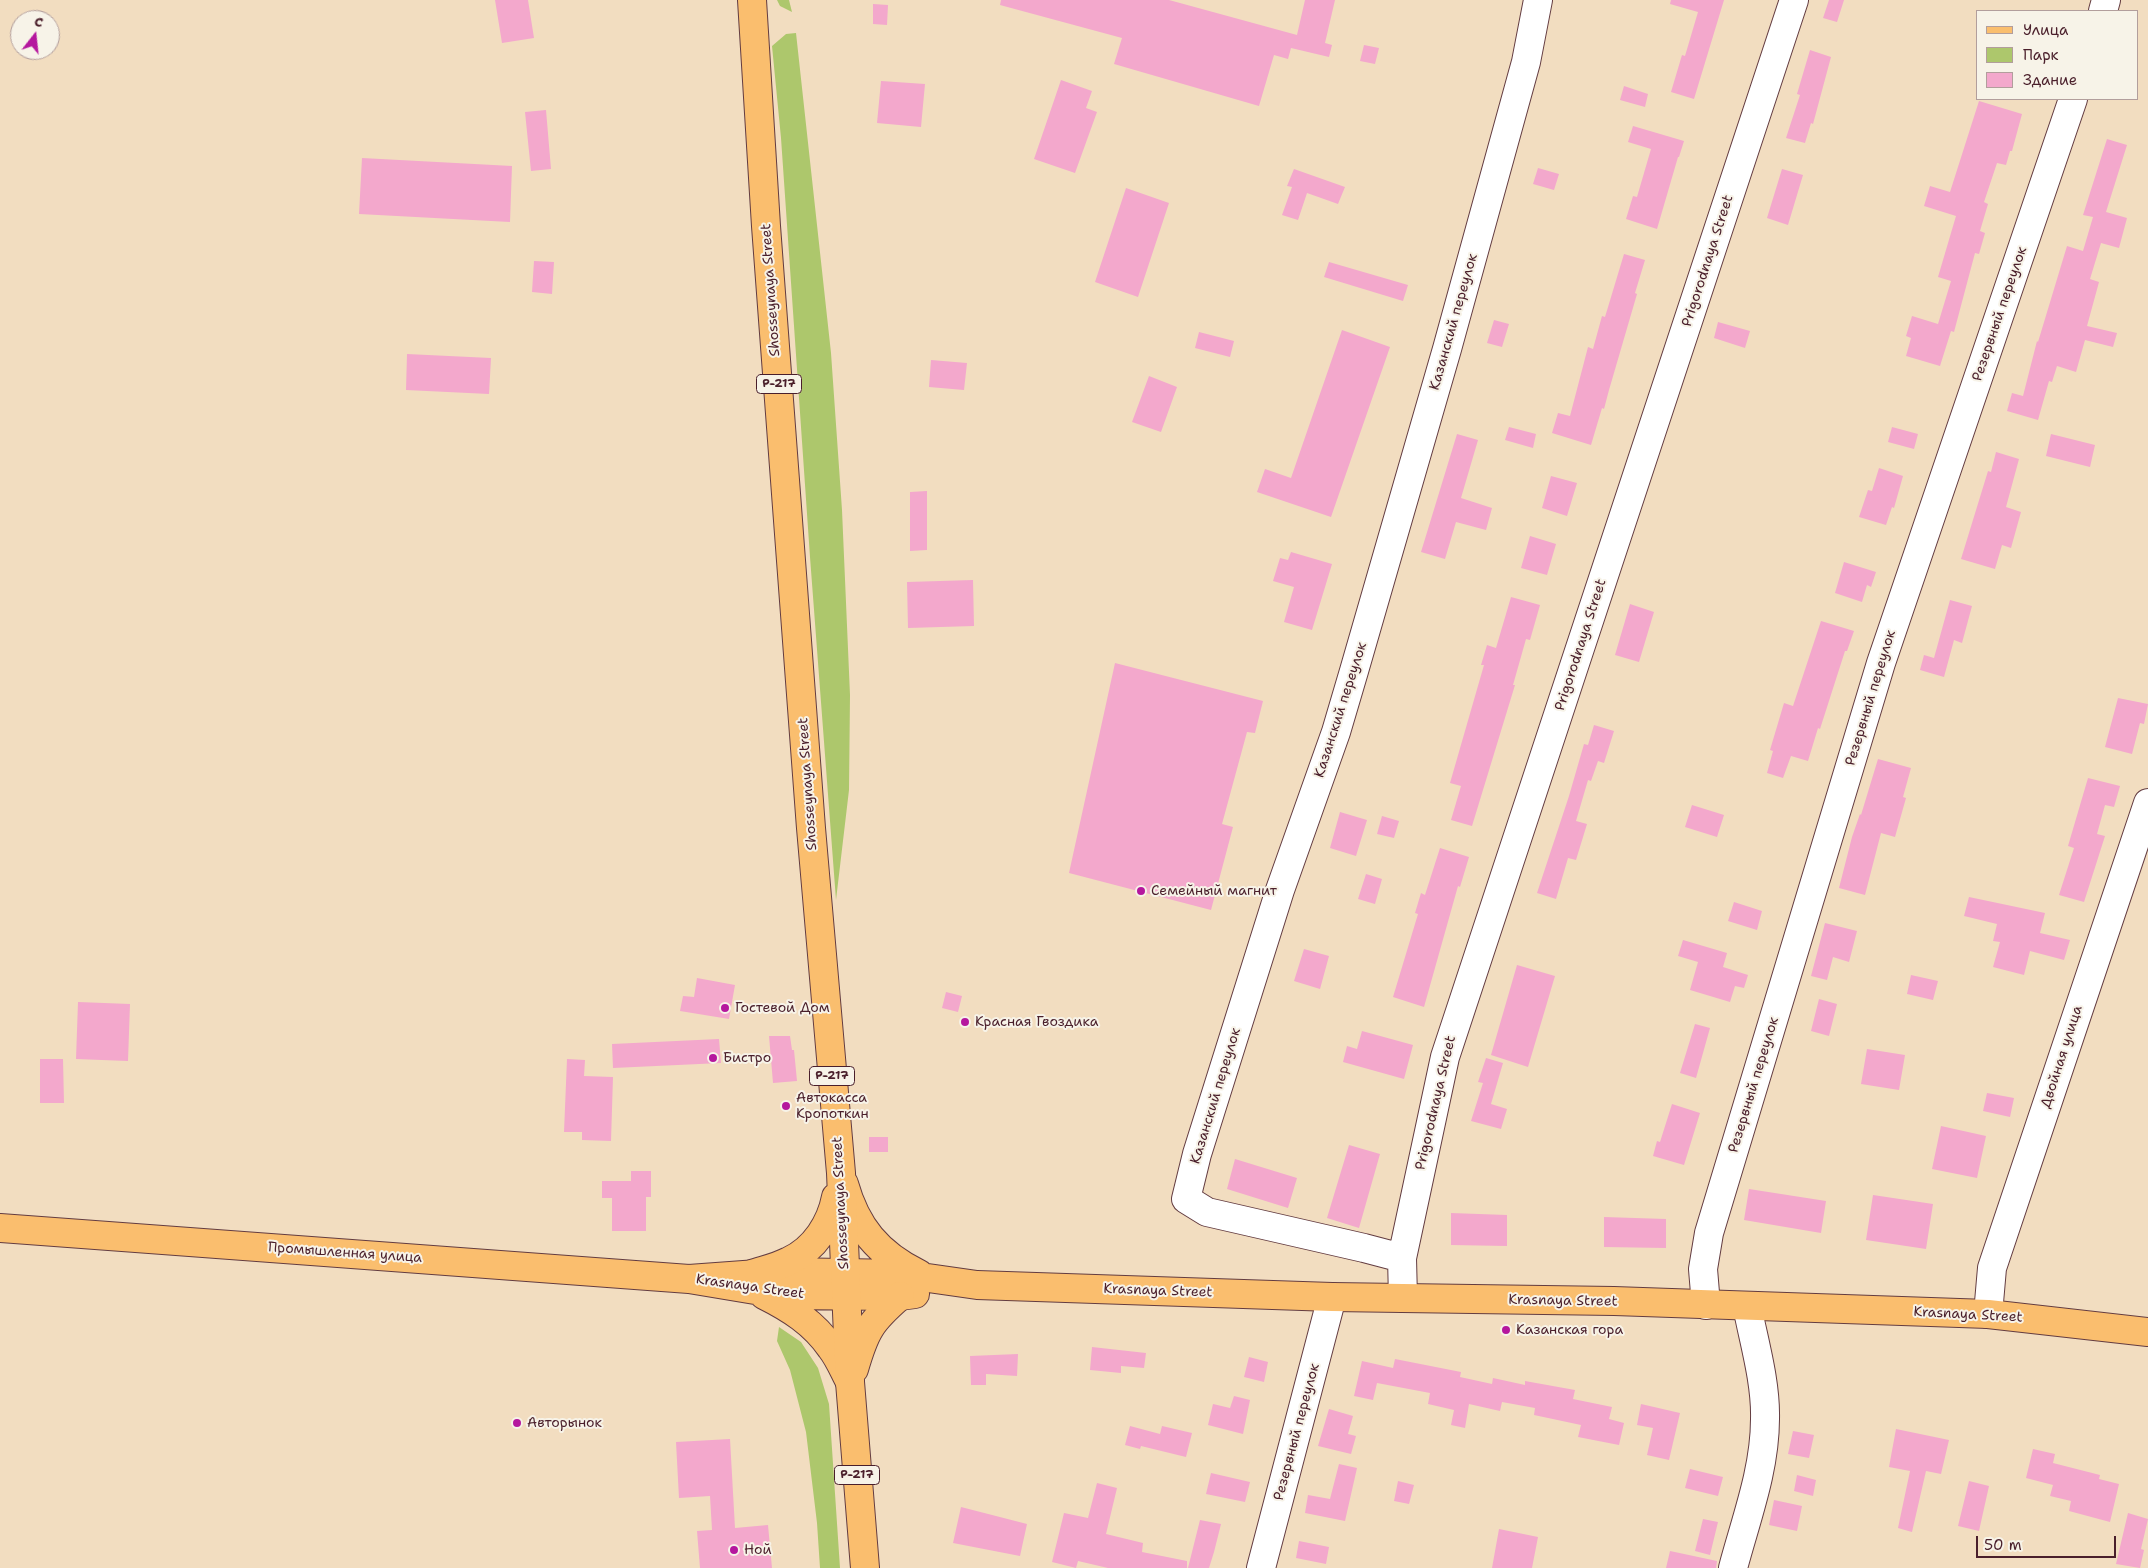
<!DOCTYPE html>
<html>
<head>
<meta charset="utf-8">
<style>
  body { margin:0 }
  #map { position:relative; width:2148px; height:1568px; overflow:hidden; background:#f2ddc0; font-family:"Shantell Sans",sans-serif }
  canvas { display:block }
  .legend { position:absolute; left:1976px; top:10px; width:162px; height:90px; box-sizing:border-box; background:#f7f3e8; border:1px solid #b29e9c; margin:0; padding:6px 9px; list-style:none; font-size:15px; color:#4a1f2b }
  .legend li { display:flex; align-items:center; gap:10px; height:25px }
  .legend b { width:25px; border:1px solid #b29e9c }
  .north { position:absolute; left:10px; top:10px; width:50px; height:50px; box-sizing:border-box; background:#f7f3e8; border:1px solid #b29e9c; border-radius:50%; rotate:16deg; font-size:14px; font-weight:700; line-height:20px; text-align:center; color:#4a1f2b }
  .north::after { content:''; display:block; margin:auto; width:18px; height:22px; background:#b5179e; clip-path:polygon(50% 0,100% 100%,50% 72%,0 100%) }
  .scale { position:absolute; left:1976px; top:1536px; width:140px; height:22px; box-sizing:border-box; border:2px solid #4a1f2b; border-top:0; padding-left:6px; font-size:15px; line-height:18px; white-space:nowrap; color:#4a1f2b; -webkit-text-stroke:4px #f7f3e8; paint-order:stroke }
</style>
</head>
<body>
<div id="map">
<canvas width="2148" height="1568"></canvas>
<ul class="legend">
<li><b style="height:6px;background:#fabe6e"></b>Улица</li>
<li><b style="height:14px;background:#adc76c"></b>Парк</li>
<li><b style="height:14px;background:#f3a8cc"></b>Здание</li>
</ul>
<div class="north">С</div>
<div class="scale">50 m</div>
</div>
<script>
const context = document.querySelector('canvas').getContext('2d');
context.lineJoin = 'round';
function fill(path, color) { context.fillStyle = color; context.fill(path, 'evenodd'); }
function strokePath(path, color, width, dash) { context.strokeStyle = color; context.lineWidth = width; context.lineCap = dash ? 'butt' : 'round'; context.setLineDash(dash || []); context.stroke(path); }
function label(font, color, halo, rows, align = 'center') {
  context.font = font + ' "Shantell Sans",sans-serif'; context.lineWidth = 4; context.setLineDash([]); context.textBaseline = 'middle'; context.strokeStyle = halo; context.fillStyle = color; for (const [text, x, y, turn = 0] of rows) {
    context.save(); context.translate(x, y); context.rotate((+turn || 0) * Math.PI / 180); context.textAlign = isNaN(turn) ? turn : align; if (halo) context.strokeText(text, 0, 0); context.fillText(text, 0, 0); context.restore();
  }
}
const green = new Path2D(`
  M777 0H789L792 12 780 6Z
  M796 33 831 353 842 510 850 695 849 790 836 900 810 557 781 138 772 46 786 34Z
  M779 1327 801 1342 818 1368 829 1404 840 1568H820L817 1523 806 1432 790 1370 777 1341Z`);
const building = new Path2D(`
  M495 0H528L534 38 502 43Z
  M1001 0H1169L1297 35 1305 0H1335L1325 43 1332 45 1329 57 1291 48 1288 59 1274 55 1259 106 1114 64 1122 38 1000 5Z
  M1671 0H1724L1694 99 1671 92 1682 55 1685 56 1698 12 1670 4Z
  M1829 0H1844L1837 22 1823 18Z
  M873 4 888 5 887 25 873 24Z
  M1364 45 1379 48 1375 64 1360 61Z
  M1810 50 1831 57 1813 124 1811 123 1805 143 1786 138 1800 95 1797 94Z
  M1061 80 1092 91 1086 108 1097 112 1075 173 1034 159Z
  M881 81 925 84 921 127 877 123Z
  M1624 86 1648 94 1645 107 1620 100Z
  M1979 101 2022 114 2012 151H2010L2006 165 1997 163 1984 202 1988 204 1980 231 1985 233 1979 254 1975 253 1954 332 1951 331 1940 366 1906 356 1911 338 1906 336 1912 316 1938 324 1951 281 1938 277 1956 216 1924 206 1930 186 1950 192Z
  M546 110 551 169 531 171 525 112Z
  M1633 126 1684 141 1679 157H1678L1657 229 1626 219 1633 196 1637 197 1651 149 1628 142Z
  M2107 139 2127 145 2106 212 2127 218 2119 248 2101 243 2090 279 2099 282 2087 326 2117 333 2113 347 2085 340 2076 372 2057 366 2052 382 2049 381 2038 420 2007 411 2012 393 2023 396 2037 341 2038 342 2067 246 2083 251 2093 217 2083 215Z
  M362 158 512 166 510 222 359 214Z
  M1538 168 1559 174 1554 190 1533 184Z
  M1294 169 1345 187 1338 204 1307 193 1298 220 1282 215 1292 187 1287 186Z
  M1782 169 1803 175 1788 225 1767 218Z
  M1126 188 1169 203 1138 297 1095 282Z
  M1624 254 1645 260 1635 293 1637 294 1609 390 1604 409 1602 408 1591 445 1552 433 1558 413 1570 416 1588 347 1593 349 1602 316 1605 317Z
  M534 261 554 262 552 294 532 292Z
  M1329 262 1408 285 1403 301 1324 277Z
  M1494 320 1509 324 1502 347 1487 343Z
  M1718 322 1750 331 1745 348 1714 338Z
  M1342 330 1390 347 1331 517 1257 492 1265 469 1291 478Z
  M1199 332 1234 341 1230 357 1195 348Z
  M407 354 491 358 489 394 406 390Z
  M931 360 967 363 964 390 929 387Z
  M1149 376 1177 387 1161 432 1132 422Z
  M1509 427 1536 434 1533 448 1505 440Z
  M1892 427 1918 434 1914 449 1888 442Z
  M1457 434 1478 440 1461 498 1492 508 1486 530 1456 522 1445 559 1421 552Z
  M2051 434 2095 445 2090 467 2046 456Z
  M1996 452 2019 459 2006 507 2021 512 2011 548 2002 545 1995 569 1961 559 1988 471 1991 472Z
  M1879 468 1903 476 1894 508 1892 507 1886 525 1859 517 1868 490 1872 491Z
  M1551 476 1577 483 1567 516 1542 508Z
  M927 491V550L910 551V492Z
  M1530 536 1556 544 1547 575 1521 568Z
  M1291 552 1332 564 1312 630 1284 622 1294 587 1273 581 1280 558 1288 560Z
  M1844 562 1876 572 1871 587 1867 585 1862 602 1835 593Z
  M973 580 974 626 908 628 907 582Z
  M1511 597 1540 605 1530 640 1526 639 1513 685H1515L1472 826 1451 820 1461 786 1450 783 1484 665H1481L1487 645 1496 648Z
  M1950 600 1972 606 1962 643 1954 640 1944 677 1920 670 1924 655 1934 658Z
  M1630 604 1654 612 1639 662 1615 655Z
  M1821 621 1854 631 1847 651H1845L1820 729 1818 728 1808 761 1791 756 1783 778 1767 773 1773 751 1770 750 1784 703 1793 706Z
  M1115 663 1263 701 1255 733 1247 732 1222 824 1233 827 1211 910 1069 873Z
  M2118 698 2148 704 2144 724 2140 723 2132 754 2105 747Z
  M1594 725 1614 731 1604 763 1598 761 1591 781 1588 780 1576 821 1587 824 1576 860 1568 858 1556 899 1537 893 1569 796 1584 744 1588 745Z
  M1878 759 1911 768 1903 797 1906 798 1895 837 1881 833 1865 895 1839 888 1852 837 1860 814 1861 815Z
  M2088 778 2120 786 2114 807 2105 805 2097 834 2105 836 2084 902 2059 895 2074 848 2068 846Z
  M1692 805 1724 815 1717 837 1685 827Z
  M1340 812 1367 820 1356 856 1330 848Z
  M1382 816 1399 821 1394 838 1377 834Z
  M1440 848 1469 857 1460 887 1458 886 1424 1007 1393 997 1418 914 1415 913 1421 893 1425 895Z
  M1366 874 1382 879 1375 904 1358 899Z
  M1969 897 2045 913 2040 933 2070 940 2064 960 2030 951 2024 975 1993 967 2000 942 1993 941 1997 924 1964 916Z
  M1734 902 1762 911 1757 930 1728 921Z
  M1825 923 1857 931 1849 962 1833 957 1827 980 1811 976Z
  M1683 940 1727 953 1723 967 1748 975 1744 988 1735 986 1730 1002 1690 990 1698 962 1678 956Z
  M1304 949 1329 956 1320 989 1294 981Z
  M1517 965 1555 976 1528 1067 1491 1055Z
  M1911 975 1938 981 1933 1000 1907 994Z
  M697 978 735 985 729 1019 680 1011 683 996 694 997Z
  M946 992 962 996 958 1012 942 1008Z
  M1819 999 1837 1004 1829 1036 1811 1031Z
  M78 1002 130 1004 128 1061 76 1059Z
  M1695 1024 1710 1028 1696 1078 1680 1073Z
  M1362 1031 1413 1045 1404 1079 1343 1062 1347 1046 1357 1049Z
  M769 1036H790L792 1050H794L797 1081 773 1083Z
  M719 1039 721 1063 613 1068 612 1044Z
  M1867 1049 1905 1055 1899 1090 1861 1084Z
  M1486 1058 1503 1063 1491 1104 1507 1109 1501 1129 1471 1121 1483 1083 1478 1082Z
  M40 1059H63L64 1103H40Z
  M567 1059 585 1060 584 1076 613 1077 611 1141 582 1140V1132H564Z
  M1987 1093 2014 1098 2010 1117 1983 1111Z
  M1672 1104 1700 1113 1684 1165 1653 1156 1657 1141 1660 1142Z
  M1941 1126 1986 1136 1977 1178 1932 1169Z
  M869 1137H888V1152H869Z
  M1349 1145 1380 1154 1359 1228 1327 1218Z
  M1235 1159 1297 1178 1288 1208 1227 1189Z
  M631 1171H651V1197H646V1231H612V1198H602V1181H631Z
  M1749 1189 1826 1201 1821 1233 1744 1220Z
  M1873 1195 1933 1204 1926 1249 1866 1240Z
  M1451 1213 1507 1215V1246L1451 1245Z
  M1604 1217 1666 1219V1248L1604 1247Z
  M1092 1347 1146 1353 1144 1368 1121 1366V1373L1090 1370Z
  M1018 1354 1017 1376 986 1374V1385H971L970 1356Z
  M1249 1357 1268 1362 1264 1382 1244 1377Z
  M1395 1359 1461 1372 1460 1377 1492 1384 1493 1378 1525 1385V1381L1575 1390 1573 1399 1612 1407 1609 1419 1624 1423 1619 1445 1578 1437 1581 1425 1534 1415 1535 1408 1502 1402 1500 1411 1469 1404 1465 1428 1451 1425 1454 1410 1428 1404 1430 1393 1377 1383 1373 1400 1354 1396 1362 1361 1393 1368Z
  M1234 1396 1250 1400 1243 1434 1208 1425 1213 1404 1230 1408Z
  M1641 1404 1680 1413 1669 1460 1647 1455 1653 1428 1637 1425Z
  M1329 1409 1353 1416 1348 1434 1356 1436 1351 1454 1318 1446Z
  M1130 1426 1160 1434 1162 1426 1192 1433 1186 1457 1141 1446 1140 1449 1125 1445Z
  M1896 1429 1949 1440 1941 1474 1926 1471 1912 1532 1898 1528 1910 1471 1889 1467Z
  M1793 1431 1814 1435 1809 1458 1788 1454Z
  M730 1439 735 1528 768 1525 772 1568H700L697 1531 712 1530 710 1496 679 1498 676 1442Z
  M2033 1449 2055 1454 2053 1463 2100 1475 2099 1479 2119 1484 2110 1522 2069 1511 2071 1501 2050 1496 2053 1485 2026 1478Z
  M1339 1464 1357 1468 1345 1521 1305 1513 1308 1495 1330 1499Z
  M1690 1469 1723 1477 1718 1496 1685 1488Z
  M1211 1473 1250 1482 1245 1502 1206 1494Z
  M1797 1475 1816 1480 1813 1496 1794 1491Z
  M1398 1481 1414 1485 1409 1504 1394 1501Z
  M1969 1481 1989 1486 1979 1531 1958 1526Z
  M1097 1483 1117 1488 1106 1534 1143 1543 1142 1552 1187 1561V1568H1108L1078 1561 1076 1568 1052 1562 1064 1513 1088 1518Z
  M1774 1500 1802 1506 1797 1531 1769 1525Z
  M961 1507 1027 1524 1020 1556 953 1543Z
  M2128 1513 2148 1519 2141 1549 2144 1550 2140 1568 2116 1564Z
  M1703 1519 1718 1522 1710 1555 1695 1551Z
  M1200 1520 1221 1524 1214 1552 1209 1568H1188Z
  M1499 1529 1538 1537 1532 1568H1492Z
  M1299 1541 1329 1547 1326 1564 1296 1558Z
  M1670 1551 1717 1561 1716 1568H1666Z`);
const minor = new Path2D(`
  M2103 11 2106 0
  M1402 1258 1364 1248 1207 1212 1186 1199 1197 1154 1280 890 1336 732 1354 671 1447 349 1526 62 1538 0
  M1403 1298 1402 1258 1445 1057 1794 0
  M1706 1305 1703 1269 1709 1233 1881 663 2073 99
  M1988 1314 1992 1268 2148 803
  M1261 1568 1332 1297
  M1733 1568C1746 1519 1765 1470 1765 1419 1766 1382 1754 1342 1747 1306`);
const major = new Path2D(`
  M844 1184C856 1227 878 1254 919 1274
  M0 1228 689 1279 785 1295 900 1296 915 1294
  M689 1279 785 1272 900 1274 977 1285 1332 1297 1614 1301 1988 1314 2148 1332
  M764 1295C790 1308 814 1323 831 1348 839 1358 844 1371 850 1382`);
const highway = new Path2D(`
  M752 0 766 226 811 828 841 1173 850 1382 865 1568
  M752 1274C764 1270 778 1267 789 1261 815 1249 831 1223 836 1197
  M854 1369C865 1331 870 1322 900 1296`);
const markers = [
  [1141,891,5,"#b5179e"],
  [725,1008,5,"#b5179e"],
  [965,1022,5,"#b5179e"],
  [713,1058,5,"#b5179e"],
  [786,1106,5,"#b5179e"],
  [1506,1330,5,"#b5179e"],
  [517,1423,5,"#b5179e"],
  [734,1550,5,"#b5179e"]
];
const shields = [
  [779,384,45],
  [832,1076,45],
  [857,1475,45]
];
const shieldNames = [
  ["Р-217",779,384],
  ["Р-217",832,1076],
  ["Р-217",857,1475]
];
const streetNames = [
  ["Prigorodnaya Street",1708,261,-72],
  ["Shosseynaya Street",771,290,-94],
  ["Резервный переулок",2000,314,-71],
  ["Казанский переулок",1454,322,-74],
  ["Prigorodnaya Street",1581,645,-72],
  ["Резервный переулок",1871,698,-73],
  ["Казанский переулок",1341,710,-72],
  ["Shosseynaya Street",808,784,-94],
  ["Двойная улица",2062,1057,-72],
  ["Резервный переулок",1754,1085,-73],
  ["Казанский переулок",1216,1096,-73],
  ["Prigorodnaya Street",1436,1103,-77],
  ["Shosseynaya Street",841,1203,-93],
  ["Промышленная улица",345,1253,4],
  ["Krasnaya Street",750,1287,8],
  ["Krasnaya Street",1158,1291,2],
  ["Krasnaya Street",1563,1301,1],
  ["Krasnaya Street",1968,1315,3],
  ["Резервный переулок",1297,1432,-75]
];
const poiNames = [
  ["Семейный магнит",1151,891],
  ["Гостевой Дом",735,1008],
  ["Красная Гвоздика",975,1022],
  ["Бистро",723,1058],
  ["Автокасса",796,1098],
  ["Кропоткин",796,1114],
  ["Казанская гора",1516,1330],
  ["Авторынок",527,1423],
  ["Ной",744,1550]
];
fill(green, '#adc76c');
fill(building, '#f3a8cc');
strokePath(minor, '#633c41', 30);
strokePath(major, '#633c41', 30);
strokePath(highway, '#633c41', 30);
strokePath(minor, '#fff', 28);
strokePath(major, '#fabe6e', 28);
strokePath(highway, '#fabe6e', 28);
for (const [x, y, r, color] of markers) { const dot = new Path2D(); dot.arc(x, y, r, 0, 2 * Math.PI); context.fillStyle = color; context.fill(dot); strokePath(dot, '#f7f3e8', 2); }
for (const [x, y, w] of shields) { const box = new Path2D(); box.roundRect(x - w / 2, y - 9.5, w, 19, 4); context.fillStyle = '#f7f3e8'; context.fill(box); strokePath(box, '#4a1f2b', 1); }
label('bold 12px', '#4a1f2b', null, shieldNames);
label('14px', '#4a1f2b', '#f7f3e8', streetNames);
label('14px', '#4a1f2b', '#f7f3e8', poiNames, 'left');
</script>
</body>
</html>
